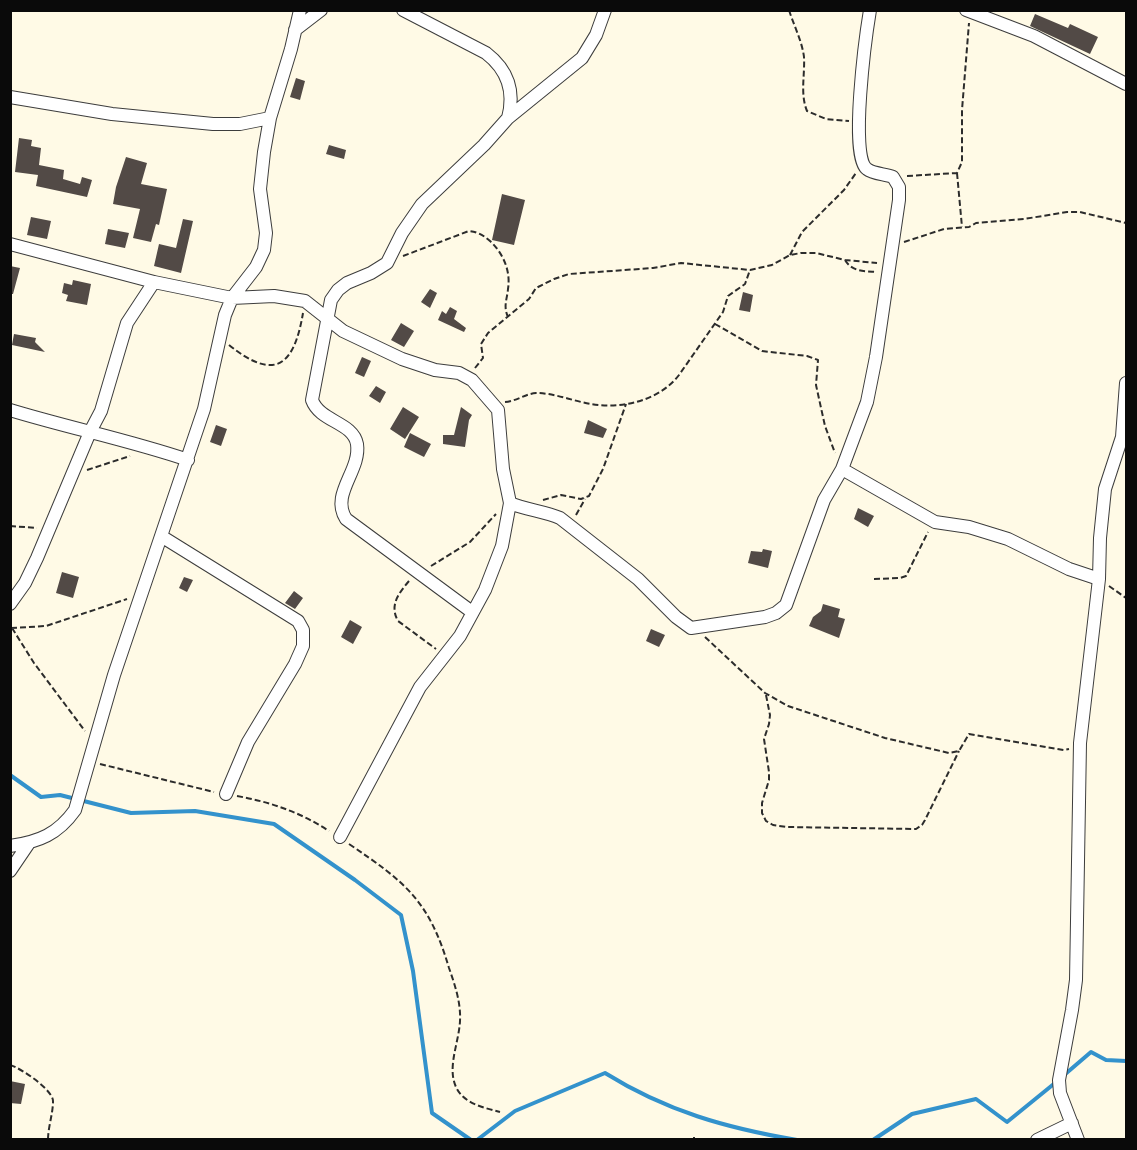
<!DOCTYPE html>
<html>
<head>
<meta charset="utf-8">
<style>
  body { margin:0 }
  #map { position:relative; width:1137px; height:1150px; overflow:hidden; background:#fffae6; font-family:Spectral,serif }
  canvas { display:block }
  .frame { position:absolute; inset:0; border:12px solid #0a0a0a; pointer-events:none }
</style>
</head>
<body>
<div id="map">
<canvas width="1137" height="1150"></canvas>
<div class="frame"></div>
</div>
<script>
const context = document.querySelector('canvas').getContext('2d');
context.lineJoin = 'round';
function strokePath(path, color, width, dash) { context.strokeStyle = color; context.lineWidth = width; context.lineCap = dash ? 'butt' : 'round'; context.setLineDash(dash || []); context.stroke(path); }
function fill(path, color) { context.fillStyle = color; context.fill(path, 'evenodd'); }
const stream = new Path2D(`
  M10 775 41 797 60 795 131 813 195 811 274 824 355 880 401 915 413 971 432 1113 471 1140
  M1063 1076 1091 1052 1106 1060 1126 1061
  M477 1140 515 1111 605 1073C666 1111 726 1128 797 1140
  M873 1140 912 1114 976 1099 1007 1122 1055 1083`);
const building = new Path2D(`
  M1035 14 1068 28 1070 24 1098 37 1090 54 1030 26Z
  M296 78 305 81 300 100 290 97Z
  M19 138 32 140 31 146 41 148 39 165 64 170 63 179 80 184 82 177 92 180 87 197 36 186 38 175 15 172Z
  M329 145 346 150 344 159 326 154Z
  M126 157 147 163 141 184 167 189 159 225 156 224 151 242 133 238 140 209 113 204 116 187Z
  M502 194 525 200 514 245 492 240Z
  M31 217 51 221 47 239 27 235Z
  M183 219 193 221 181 273 154 266 159 244 176 248Z
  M108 229 129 233 125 248 105 244Z
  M10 266 20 268 13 294H10Z
  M73 280 91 284 87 305 66 301 68 295 62 293 64 283 72 285Z
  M430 289 437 293 430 308 421 302Z
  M743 292 753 295 750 312 739 310Z
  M450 307 457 311 454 319 466 328 464 332 438 320 442 311 446 314Z
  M401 323 414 331 404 347 391 340Z
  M14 334 36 338 35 342 45 352 12 345Z
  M362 357 371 361 364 377 355 373Z
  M376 386 386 392 380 403 369 396Z
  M403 407 419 417 405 439 390 429Z
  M461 407 472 415 469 420 465 447 443 444V435H454Z
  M588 420 607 429 603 438 584 433Z
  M216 425 227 429 221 446 210 442Z
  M410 433 431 444 424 457 404 447Z
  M858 508 874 516 868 527 854 519Z
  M763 549 772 551 768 568 748 563 751 551 762 552Z
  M62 572 79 577 73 598 56 593Z
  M184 577 193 580 187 592 179 588Z
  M294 591 303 598 295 609 285 603Z
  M823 604 840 609 838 617 845 619 839 638 809 626 813 617 821 611Z
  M350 620 362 627 353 644 341 637Z
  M651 629 665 635 659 647 646 641Z
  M10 1081 25 1084 21 1104 10 1103Z`);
const path = new Path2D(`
  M789 10C794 26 802 41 804 57 805 75 800 94 807 111L826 119 849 121
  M957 173 962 227
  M907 176 957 173 962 162V110L969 23
  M904 242 944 229 969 227 976 223 1024 219 1067 212H1080L1126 223
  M790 255 802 232 844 190 856 173
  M403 256 469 231C478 232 483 235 490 241 503 253 511 271 508 289 507 300 503 306 508 317
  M845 260C852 272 864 271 877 272
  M715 324 762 351 807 356 818 360 816 385 825 426 835 453
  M229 345C275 382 294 366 303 313
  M475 368 483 358 481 344 488 333 529 299 536 288 554 279 569 274 653 268 681 263 750 270 772 265 790 255 801 253H816L845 260 877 263
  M505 402C517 401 525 394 536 393 554 393 573 401 591 404 622 409 659 401 679 375L723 312 728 296 745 284 750 270
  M87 470 130 456
  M543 500 561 495 581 499 589 496 603 469 626 404
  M576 515 585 499
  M10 526 37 528
  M431 566 470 542 496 514
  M874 579 900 578 906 576 928 532
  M409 581C399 593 389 605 398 621L436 649
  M1109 586 1126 598
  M11 628 46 626 127 599
  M12 628 34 663 85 731
  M705 637 765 693 788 706 885 738 949 753 959 751 969 734 1064 750 1069 749
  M766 695 770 715 769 724 764 739 769 772V780L762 803V813L766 821 773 825 787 827 916 829 922 825 925 820 959 751
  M100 764 214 792
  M237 796C270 802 300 812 329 831
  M349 844C405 882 429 900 449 968 455 985 461 1003 460 1021 459 1043 446 1069 457 1089 465 1104 485 1108 500 1112
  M10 1065C21 1068 53 1090 53 1101 53 1114 48 1127 48 1140
  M694 1140V1137`);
const minor = new Path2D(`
  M403 10 486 53C508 70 515 92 508 118
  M966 10 1034 36 1126 84
  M295 30 321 10
  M10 97 112 114 213 124H240L270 118
  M10 244 154 282 232 298 274 296 305 301 343 331 402 359 435 370 459 373 472 380 498 410 503 469 510 503C526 510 544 511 560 518L638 579 676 617 691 628 765 617 776 613 786 605 824 500 842 469 867 402 876 357 899 200V187L893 177C886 174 873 174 867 169 849 157 866 34 870 10
  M10 410C69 428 129 440 188 460
  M842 469 935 522 969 527 1008 539 1069 569 1099 579
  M161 536 298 621 303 630V646L295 664 248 742 226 794
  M10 604 25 583 37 558 90 432 101 411 127 323 154 282
  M472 612 346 519C330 494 361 471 357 444 353 422 320 422 312 400L331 300 338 290 347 283 371 273 387 263 402 233 422 204 484 145 508 118 582 58 596 35 605 10
  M340 837 420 687 460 636 485 590 502 546 510 503
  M10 846C39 842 58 834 75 810L114 675 204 409 225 315 232 298 256 267 264 250 266 233 260 189 264 152 270 118 291 49 300 10
  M10 871 29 843
  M1037 1140 1072 1123
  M1078 1140 1060 1093 1059 1080 1072 1010 1076 980 1080 743 1099 579 1100 538 1105 489 1122 437 1126 383`);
strokePath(stream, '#3392cc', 4);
fill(building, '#524a46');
strokePath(minor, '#3d3d3d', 14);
strokePath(path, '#2c2c2c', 2, [6, 3]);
strokePath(minor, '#fff', 12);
</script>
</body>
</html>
